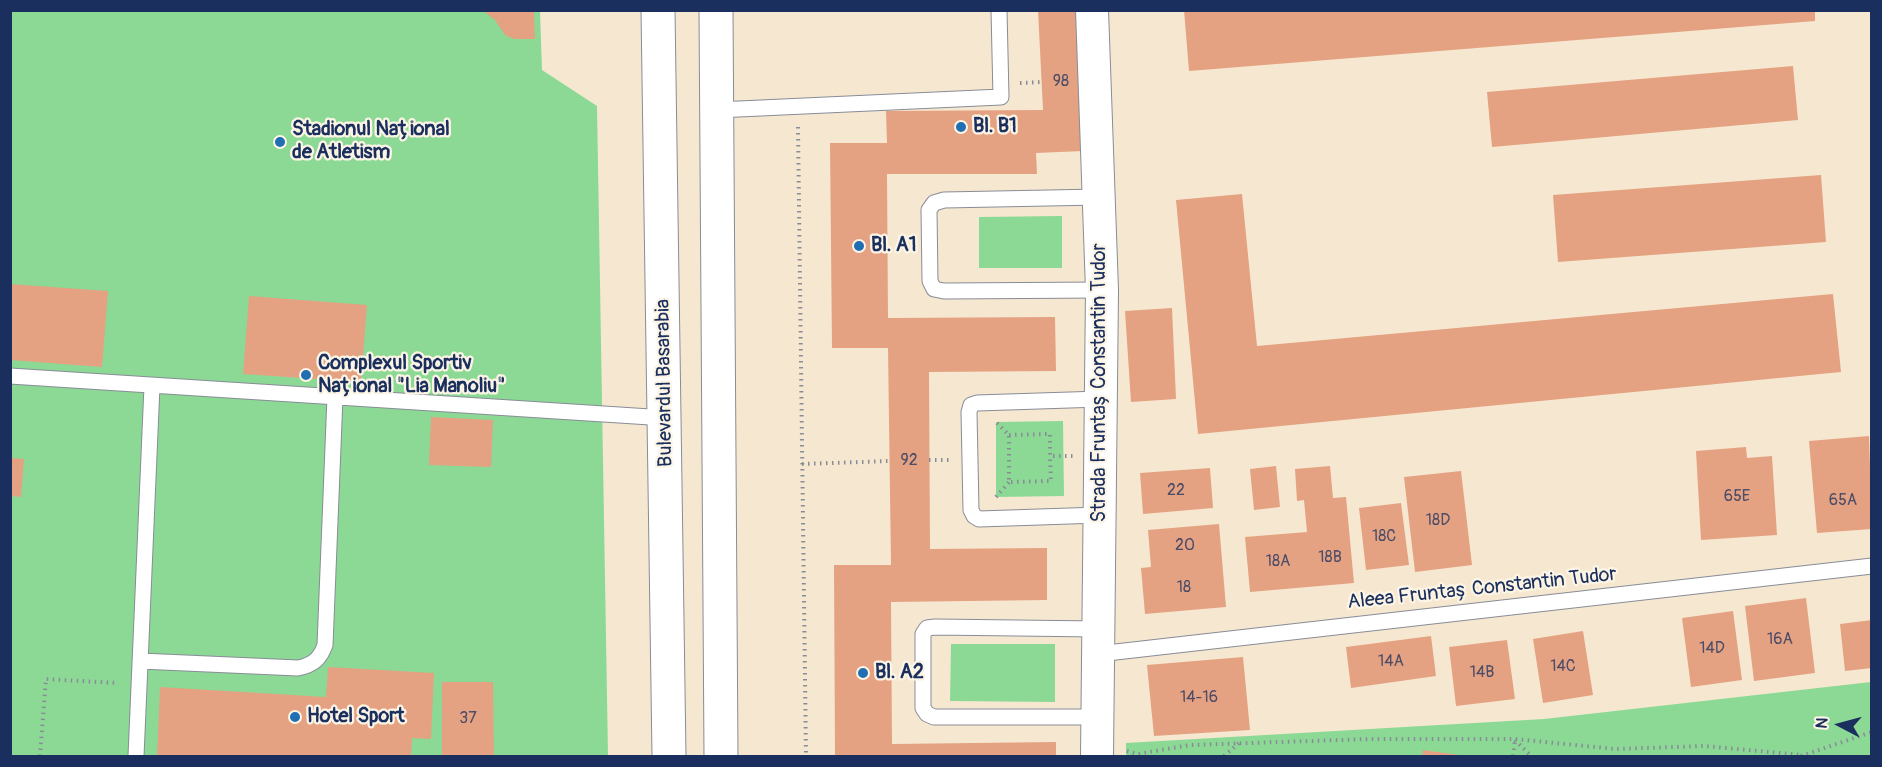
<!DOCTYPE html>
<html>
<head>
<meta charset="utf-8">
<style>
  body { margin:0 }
  #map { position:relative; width:1882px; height:767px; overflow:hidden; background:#f6e8d0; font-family:Pangolin,sans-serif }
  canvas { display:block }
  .frame { position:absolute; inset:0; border:12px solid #1b2f5e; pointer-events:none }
  .north { position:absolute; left:1810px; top:695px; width:60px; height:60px; -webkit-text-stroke:4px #fcf5e5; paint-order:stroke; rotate:276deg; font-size:16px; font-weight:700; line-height:24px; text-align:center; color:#1b2f5e }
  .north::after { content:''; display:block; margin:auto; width:21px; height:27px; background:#1b2f5e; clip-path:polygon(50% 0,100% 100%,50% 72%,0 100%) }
</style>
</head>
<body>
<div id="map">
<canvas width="1882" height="767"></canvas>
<div class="frame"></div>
<div class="north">N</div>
</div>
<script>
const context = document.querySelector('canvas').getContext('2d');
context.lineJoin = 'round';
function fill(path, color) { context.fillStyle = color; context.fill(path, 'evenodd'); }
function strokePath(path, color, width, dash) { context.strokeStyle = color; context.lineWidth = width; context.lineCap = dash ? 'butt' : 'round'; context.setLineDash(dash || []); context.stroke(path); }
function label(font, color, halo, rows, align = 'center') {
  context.font = font + ' Pangolin,sans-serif'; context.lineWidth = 4.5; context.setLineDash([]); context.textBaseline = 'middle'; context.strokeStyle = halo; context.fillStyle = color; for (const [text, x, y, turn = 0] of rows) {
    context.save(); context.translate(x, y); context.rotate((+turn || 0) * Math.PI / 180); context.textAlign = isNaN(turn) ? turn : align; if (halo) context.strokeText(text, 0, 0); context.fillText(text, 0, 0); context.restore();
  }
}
const green = new Path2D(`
  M10 11H540L542 70 597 106 608 756H11Z
  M1062 216V268H979V217Z
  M1063 421 1064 496 996 497V422Z
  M951 644H1055V702L950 701Z
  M1871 682V756H1126V743L1544 719Z`);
const building = new Path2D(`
  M482 10H534L535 39H514L505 35 495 20Z
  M1038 10H1077L1083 151 1036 153 1037 174H887L888 318 1055 317 1056 371 929 372 930 549 1047 548V600L891 602 892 744 1056 742V756H835L834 565H891L888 348H832L830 143H887L886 111 1043 110Z
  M1184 10H1815V21L1189 71Z
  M1793 66 1798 120 1492 147 1487 92Z
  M1821 175 1826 242 1558 262 1553 195Z
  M1242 194 1257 346 1833 294 1841 372 1198 434 1176 200Z
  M10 284 108 291 102 367 10 360Z
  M249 296 367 305 361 382 243 374Z
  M1172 308 1176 399 1131 402 1125 311Z
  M431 417 493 420 491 467 429 465Z
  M1869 436 1872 529 1817 533 1809 441Z
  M1746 447 1747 458 1772 456 1777 535 1701 540 1696 451Z
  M10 458 24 459 21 497 10 496Z
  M1276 466 1280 507 1254 510 1250 469Z
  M1330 466 1333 498 1346 497 1354 583 1250 592 1245 537 1307 532 1304 500 1297 501 1295 469Z
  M1210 468 1213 508 1143 514 1140 473Z
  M1461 471 1472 565 1415 572 1404 477Z
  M1401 503 1409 565 1366 570 1359 508Z
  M1219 524 1226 607 1145 614 1141 568 1151 567 1148 530Z
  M1806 598 1815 673 1754 681 1745 606Z
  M1733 611 1742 680 1691 687 1682 618Z
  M1872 620V668L1845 671 1840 624Z
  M1583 631 1593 695 1543 703 1533 639Z
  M1431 636 1436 676 1351 688 1346 647Z
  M1507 640 1515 699 1456 706 1449 647Z
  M1243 657 1250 730 1154 736 1147 665Z
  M328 667 434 673 431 739 412 738 411 756H157L160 687 326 697Z
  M442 682H493L494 756H442Z
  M1423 750 1459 755V756H1422Z`);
const path = new Path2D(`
  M1020 83 1041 82
  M798 127 806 756
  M997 423 1009 435V482L1051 481 1050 456
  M1009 435 1050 434V456H1073
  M929 460H950
  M802 464 889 461
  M996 497 1009 482
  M1515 740 1531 756
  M1127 751 1138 754 1190 745 1371 739H1515L1615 749 1704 746 1802 755
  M40 756 46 679 117 683
  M1224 756 1239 743
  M1513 756 1515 740
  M1801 756 1872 732`);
const lane = new Path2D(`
  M717 110 1001 97 999 10
  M1100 197 944 200 934 203 929 210 930 281 934 289 944 291 1102 290
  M10 376 666 418
  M1100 515 979 519 974 516 971 510 969 412 971 405 977 403 1101 399
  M1098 654 1872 566
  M140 661 298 668C313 665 320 659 325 645L335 397
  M1097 717H934L927 714 923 708V634L927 628 935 627 1098 629
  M136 756 152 386`);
const street = new Path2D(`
  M1092 10 1102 290 1097 756`);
const primary = new Path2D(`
  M658 10 669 756
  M716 10 721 756`);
const markers = [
  [961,127,6,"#1f6fb2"],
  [280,142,6,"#1f6fb2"],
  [859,246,6,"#1f6fb2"],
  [306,375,6,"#1f6fb2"],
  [863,673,6,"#1f6fb2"],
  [295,717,6,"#1f6fb2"]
];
const numberNames = [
  ["98",1061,82],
  ["92",909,461],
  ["22",1176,491],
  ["65E",1737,497],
  ["65A",1843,501],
  ["18D",1438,521],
  ["18C",1384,537],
  ["20",1185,546],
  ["18B",1330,558],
  ["18A",1278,562],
  ["18",1184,588],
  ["16A",1780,640],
  ["14D",1712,649],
  ["14A",1391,662],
  ["14C",1563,667],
  ["14B",1482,673],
  ["14-16",1199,698],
  ["37",468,719]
];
const poiNames = [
  ["Bl. B1",973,127],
  ["Stadionul Național",292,130],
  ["de Atletism",292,153],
  ["Bl. A1",871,246],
  ["Complexul Sportiv",318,364],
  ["Național \"Lia Manoliu\"",318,387],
  ["Bl. A2",875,673],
  ["Hotel Sport",307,717]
];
const streetNames = [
  ["Bulevardul Basarabia",665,383,-91],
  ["Strada Fruntaș Constantin Tudor",1100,383,-90],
  ["Aleea Fruntaș Constantin Tudor",1482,589,-6]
];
fill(green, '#8cd996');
fill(building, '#e4a282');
strokePath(lane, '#888c97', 17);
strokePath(street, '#888c97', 34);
strokePath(primary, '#888c97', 35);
strokePath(path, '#888c97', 4, [1.5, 4.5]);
strokePath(lane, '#fff', 15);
strokePath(street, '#fff', 32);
strokePath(primary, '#fff', 33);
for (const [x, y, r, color] of markers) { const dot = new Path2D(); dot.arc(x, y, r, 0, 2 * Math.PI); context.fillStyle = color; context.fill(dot); strokePath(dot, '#fcf5e5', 2); }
label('16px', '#4d4c67', null, numberNames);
label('bold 20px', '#1b2f5e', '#fcf5e5', poiNames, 'left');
label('20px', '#1b2f5e', '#fcf5e5', streetNames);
</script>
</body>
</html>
